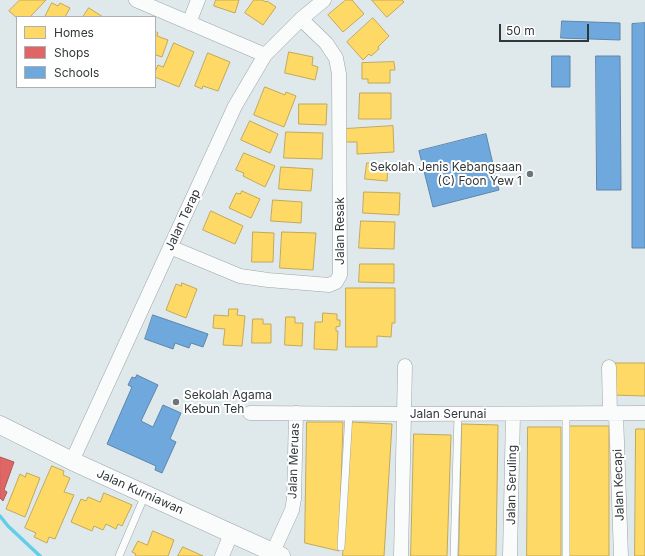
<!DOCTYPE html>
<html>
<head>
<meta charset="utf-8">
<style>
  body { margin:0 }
  #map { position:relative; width:645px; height:556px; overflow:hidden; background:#dfe8eb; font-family:Inter,sans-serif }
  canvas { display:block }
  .legend { position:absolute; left:16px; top:16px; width:140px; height:72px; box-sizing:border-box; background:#fff; border:1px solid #adafb0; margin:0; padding:5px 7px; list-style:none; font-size:12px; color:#31383a }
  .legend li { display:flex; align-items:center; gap:8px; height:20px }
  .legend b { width:20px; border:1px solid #adafb0 }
  .scale { position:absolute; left:499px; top:24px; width:90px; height:18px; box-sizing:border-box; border:2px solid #31383a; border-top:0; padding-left:5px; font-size:12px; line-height:14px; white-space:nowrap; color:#31383a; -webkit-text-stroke:3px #fff; paint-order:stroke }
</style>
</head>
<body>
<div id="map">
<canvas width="645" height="556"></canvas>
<ul class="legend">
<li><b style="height:11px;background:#ffd966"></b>Homes</li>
<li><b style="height:11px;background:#e06666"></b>Shops</li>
<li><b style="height:11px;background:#6fa8dc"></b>Schools</li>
</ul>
<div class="scale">50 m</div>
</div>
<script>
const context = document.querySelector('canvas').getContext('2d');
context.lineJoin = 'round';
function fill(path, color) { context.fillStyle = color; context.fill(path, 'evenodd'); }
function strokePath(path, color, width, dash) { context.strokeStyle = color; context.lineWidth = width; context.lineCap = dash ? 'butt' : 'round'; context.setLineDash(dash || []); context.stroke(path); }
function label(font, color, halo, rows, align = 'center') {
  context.font = font + ' Inter,sans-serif'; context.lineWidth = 4; context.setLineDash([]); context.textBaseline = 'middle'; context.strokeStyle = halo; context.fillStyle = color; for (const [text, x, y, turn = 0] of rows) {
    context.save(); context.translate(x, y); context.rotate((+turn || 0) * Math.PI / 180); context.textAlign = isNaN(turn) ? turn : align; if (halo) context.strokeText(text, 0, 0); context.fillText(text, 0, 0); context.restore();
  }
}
const homes = new Path2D(`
  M20 0H46L30 17H17V18L9 11Z
  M216 0H239L235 13 214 6Z
  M254 0H262L266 2 267 1 276 7 263 25 245 13Z
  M346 0H352L364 14 343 32 328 15Z
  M372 0H402L404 2 387 17Z
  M52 3 58 6 60 3 70 8 65 17H45Z
  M89 8 103 17H83Z
  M373 18 389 36 378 47 379 49 371 56 369 54 363 60 347 42Z
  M155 31 158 33 157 36 168 40 162 57 156 55 155 57Z
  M174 43 194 52 179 87 155 77V72L158 65 163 67Z
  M289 52 313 57 312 65 318 67 315 80 285 73Z
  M208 53 230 62 218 91 203 86 202 89 195 86Z
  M394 62 395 70H390V83H368V79H362V63Z
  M265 87 285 95 286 92 296 96 284 127 254 115Z
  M360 93H391V119H359Z
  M299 104H327L326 125 299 124Z
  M250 121 278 134 270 153 241 140Z
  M393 126 394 152 357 154V142H346L345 129Z
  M286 132 323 133 322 159 284 158Z
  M244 153 275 166 265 187 243 176 244 173 236 170Z
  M367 163 388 164 387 181 365 179Z
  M281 167 313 169 311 191 279 189Z
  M242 191 260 199 251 218 229 208 236 193 240 194Z
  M364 192 400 193 399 215 363 213Z
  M273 200 302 202 301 223 271 221Z
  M211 211 243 226 235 244 203 230Z
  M361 221 395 222 394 249 359 248Z
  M253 232 274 233 273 262H252Z
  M282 232 316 233 313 270 280 268Z
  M360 264H394V283L359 282Z
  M182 283 197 289 186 318 166 310 176 284 181 286Z
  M346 288H395V323H392L391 337 377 336V347H346Z
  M229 309H238L237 315 245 316 242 346 223 345 225 329 213 328 214 315 228 316Z
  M323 313 337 314V320H340V326L336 327V331H338L337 350 314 349 315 322H322Z
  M286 317H295V323H303L302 346 285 345Z
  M253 319H263V324H271V343H252Z
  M612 363H645V396L611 395Z
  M307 422H343L339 551 305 543Z
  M351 422 392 424 384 556H343Z
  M462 424 498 425 496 556H459Z
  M569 426H609V556H569Z
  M528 427H561V556H527Z
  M636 429H645V556H635Z
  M414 434 451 435 447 556H411Z
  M52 466 64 471 63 475 70 478 64 492 74 495 55 539 49 537 47 543 34 537 36 533 25 528Z
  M27 473 40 478 25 517 6 509 20 474 25 477Z
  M104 493 132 505 122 526 118 524 116 529 106 524 103 530 94 526 92 531 71 522 81 499 86 501 88 497 100 502Z
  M153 531 174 540 168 556H135L136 554 132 552 138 541 147 545Z
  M183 547 203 556H178Z`);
const shops = new Path2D(`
  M0 457 14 462 4 490 7 492 3 501 0 498Z`);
const schools = new Path2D(`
  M562 21 620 23V40L561 38Z
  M645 23V248H632V24Z
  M552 56H570V87H552Z
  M596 56H620L621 190H597Z
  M486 134 499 190 433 207 419 151Z
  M153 315 208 334 203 347 191 343 189 348 175 343 173 349 145 339Z
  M137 375 158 385 141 421 153 427 163 405 181 413 170 439 176 442 162 473 155 470 156 466 107 444 132 387 128 385 132 377 135 378Z`);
const stream = new Path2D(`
  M0 516 8 526 40 556`);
const service = new Path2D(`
  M341 547 349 413
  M119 556 145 495
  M454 556 458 414
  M566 556V413`);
const minor = new Path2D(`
  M136 0 265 55
  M189 23 198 0
  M170 247 240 276 268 280 329 285 336 282 340 275 339 74 336 58 326 43 301 19
  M609 367 610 414
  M250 413 404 414 645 413
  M616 414 621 556
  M72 461 235 106 265 55 301 19 324 0
  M273 552 292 510 294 499 296 413
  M222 556 231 534
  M401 556 405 366
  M510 556 513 414`);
const tertiary = new Path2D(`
  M0 425 72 461 281 556`);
const markers = [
  [530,174,4,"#6e7678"],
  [176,402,4,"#6e7678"]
];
const poiNames = [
  ["Sekolah Jenis Kebangsaan",522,167],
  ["(C) Foon Yew 1",522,181],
  ["Sekolah Agama",184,395,"left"],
  ["Kebun Teh",184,409,"left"]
];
const streetNames = [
  ["Jalan Terap",183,220,-65],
  ["Jalan Resak",340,231,-90],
  ["Jalan Serunai",448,414],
  ["Jalan Meruas",294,461,-88],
  ["Jalan Seruling",512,485,-89],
  ["Jalan Kecapi",619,485,-92],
  ["Jalan Kurniawan",140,492,24]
];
fill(homes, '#ffd966');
strokePath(homes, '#c1a959', 1);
fill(shops, '#e06666');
strokePath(shops, '#ac5859', 1);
fill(schools, '#6fa8dc');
strokePath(schools, '#5c86ab', 1);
strokePath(stream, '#64ceea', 3.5);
strokePath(service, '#9ea4a6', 8);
strokePath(minor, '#9ea4a6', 15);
strokePath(tertiary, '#9ea4a6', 19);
strokePath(service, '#fafcfc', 7);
strokePath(minor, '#fafcfc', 14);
strokePath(tertiary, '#fafcfc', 18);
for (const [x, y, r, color] of markers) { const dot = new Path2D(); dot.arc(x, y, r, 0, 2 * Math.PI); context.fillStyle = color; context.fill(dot); strokePath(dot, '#fff', 1.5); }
label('12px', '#31383a', '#fff', poiNames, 'right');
label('12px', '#31383a', '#fff', streetNames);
</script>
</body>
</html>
